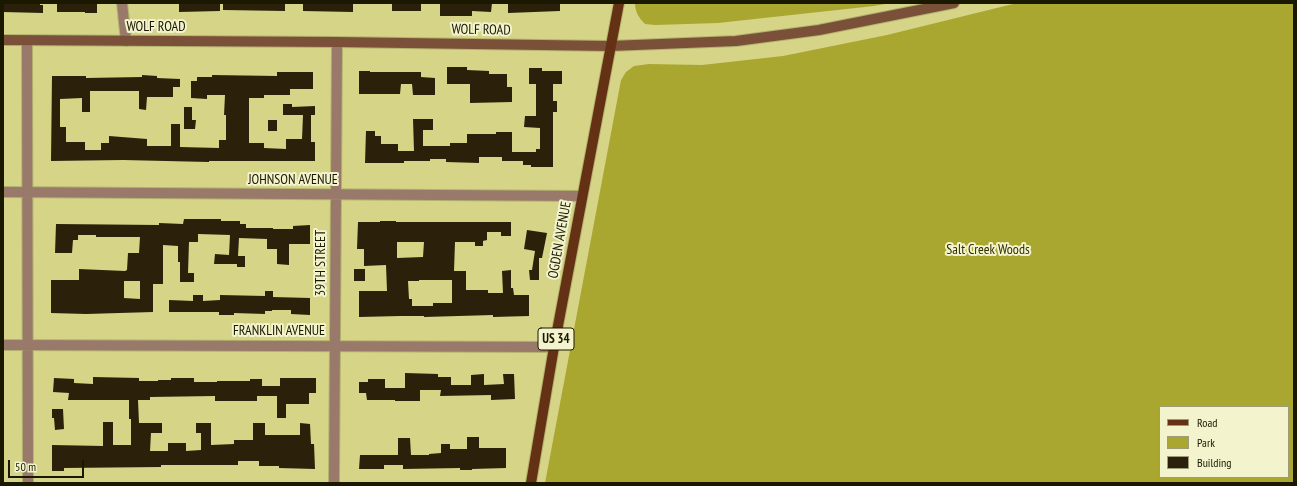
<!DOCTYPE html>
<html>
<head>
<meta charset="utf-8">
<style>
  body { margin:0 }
  #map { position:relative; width:1297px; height:486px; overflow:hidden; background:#d5d487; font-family:"PT Sans Narrow",sans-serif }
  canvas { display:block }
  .frame { position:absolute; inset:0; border:4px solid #1a1900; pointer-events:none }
  .legend { position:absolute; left:1159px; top:406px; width:130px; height:72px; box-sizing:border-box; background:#f3f3cd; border:1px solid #9c9c7b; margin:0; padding:5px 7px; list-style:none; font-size:12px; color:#1a1900 }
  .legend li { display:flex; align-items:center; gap:8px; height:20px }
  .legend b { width:20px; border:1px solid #9c9c7b }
  .scale { position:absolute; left:8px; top:460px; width:76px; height:18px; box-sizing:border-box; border:2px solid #1a1900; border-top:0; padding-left:5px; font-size:12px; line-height:14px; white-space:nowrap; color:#1a1900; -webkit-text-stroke:3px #f3f3cd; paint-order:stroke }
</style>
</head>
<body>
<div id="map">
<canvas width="1297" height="486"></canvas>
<div class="frame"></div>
<ul class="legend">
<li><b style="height:5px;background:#653114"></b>Road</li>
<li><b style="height:11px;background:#aaa731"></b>Park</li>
<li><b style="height:11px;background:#2b210a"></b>Building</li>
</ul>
<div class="scale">50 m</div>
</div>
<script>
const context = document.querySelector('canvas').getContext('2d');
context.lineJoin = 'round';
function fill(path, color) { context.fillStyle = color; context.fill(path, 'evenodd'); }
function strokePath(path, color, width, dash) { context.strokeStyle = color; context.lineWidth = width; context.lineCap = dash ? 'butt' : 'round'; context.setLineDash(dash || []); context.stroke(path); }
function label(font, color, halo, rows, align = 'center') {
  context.font = font + ' "PT Sans Narrow",sans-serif'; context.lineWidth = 4; context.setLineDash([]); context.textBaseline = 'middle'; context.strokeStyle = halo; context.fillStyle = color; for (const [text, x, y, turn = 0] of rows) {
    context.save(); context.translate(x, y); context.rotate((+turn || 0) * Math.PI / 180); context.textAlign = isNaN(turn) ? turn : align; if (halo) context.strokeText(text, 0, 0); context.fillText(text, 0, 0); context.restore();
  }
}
const green = new Path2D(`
  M635 3H891L874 6 718 23 655 25 645 24C639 18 635 12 635 3Z
  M1017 3H1294V483H545L621 80 626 72 634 66 649 64 702 65 783 56 887 35ZM1160 407H1288V477H1160Z`);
const building = new Path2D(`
  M3 3H40V5H43V13L3 12Z
  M57 3H97V13H85V12H57Z
  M179 3H220V11L179 12Z
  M223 3H285V11L223 10Z
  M303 3H353V12L303 11Z
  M392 3H421V11H392Z
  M440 3H492L491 12 472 11V16H440Z
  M508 3H560V11L508 13Z
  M447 67H467V70L489 71V74H507V87H512V102L470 103V84H447Z
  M529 68H542V71H562V84H553V101H557V112H553V167H531V165H523V161H502V157H479V163L446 162V159H430V161H404V163H365L366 131H375V136H381V144H398V151H414L413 119H433V130H423V146H450V143H467V134H496V132H512V152H536V149H540V128L524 127 525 116H536V84H529Z
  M359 71H370V72H421V77L435 78V95H413L412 84H401L400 94H359Z
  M277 72H313V89H290V95H264V98H249V143H264V148L286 149V139H302L303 115H283V104H292V107L315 106V115H311V142H315V161H209V162L123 160 51 161 52 76H86V78L142 77V75L157 76V78L180 79V87H173V97H147L146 110 139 109V91H90V112H82V98L60 99V127H66V142H85V150H101V143H109V136L147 139V146H171V124H180V147L219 148V140H226V115H224L225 95H207V99L191 98V81H197V77H212V75L277 76Z
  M184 107H192V120H196L195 129H184Z
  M268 120H277V131H268Z
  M184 219H221V221H240V224H246V228H273V229H293V226L310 225V244H289V265L277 264V249H267V239L239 238 238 256H245V267H237V264H214L215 254 229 255 230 235 198 234V242H189L188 273H194V282H180V262H178V246L163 245V284H153V312L86 314 51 313V280H79V269L125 271 127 270 128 253H139L140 237H96V235H78V240H73L72 253H55L56 224 159 225V223L183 224ZM124 281H140V299L124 298Z
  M380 221H396V222H511V236H501V232H487V240L483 241V246H475V242H455L454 271H466V290H488V293H503L502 271 511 270V288H513L514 295H529V316L493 317V315L424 317V316H400L359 317V291H387L386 265 364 266V249H357L358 222H380ZM397 242H424L423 257 397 258ZM419 280H452V303H433V306H412V299H409L408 281H419Z
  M527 230 547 233 542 258H539V280H530L529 270H532L535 251 524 249Z
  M354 269H365V281H354Z
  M265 291H273V297L310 298V315L291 314V310H272V311H265V314L234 313V315H219V312H169V300L193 301V295H203V301L220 300V295L265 296Z
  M405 373 438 374V377H451V385H471V375L484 374V385L504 384 503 374H514L515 399 491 400V395L440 396 441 390H420V401H395V400H367L366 393H359V382H368V379H385V388H405Z
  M93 377 139 378V381H158V380H171V378H194V382H217V381H250V379H262V386H280V378H316V393H309V404H286V418H277V396H257V401H215V396L150 397V400H138L139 423H162V433H151L150 451H168V443H186V451L201 450V433H196V423H211V445L234 444V440H253V423H265V435H300V423L310 424 311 444H314L315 469 279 468V466H259V461H238V465H161V467L64 468V471H52V445L103 446V422H113V445H131V419H129V400H68L69 393 53 392 54 378 74 379V383L93 384Z
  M52 409H63L64 429 55 430 54 418H52Z
  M467 437H479V448H506V468L472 469V470H460V468L403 469V465H384V469H359L360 455H398V438H410L411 455H429V454L441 453V444H450V449H467Z`);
const minor = new Path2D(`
  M122 3 126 41
  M27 41 28 483
  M3 192 582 196
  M3 345 554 347
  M334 483 337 42`);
const secondary = new Path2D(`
  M3 40 337 42 610 46 736 41 819 30 954 3`);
const primary = new Path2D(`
  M531 483 554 347 619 3`);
const shields = [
  [556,339,36]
];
const shieldNames = [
  ["US 34",556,339]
];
const streetNames = [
  ["WOLF ROAD",156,27],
  ["WOLF ROAD",481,30,1],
  ["JOHNSON AVENUE",293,180],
  ["OGDEN AVENUE",560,240,-80],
  ["39TH STREET",321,263,-90],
  ["FRANKLIN AVENUE",279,331]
];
const parkNames = [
  ["Salt Creek Woods",988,250]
];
fill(green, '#aaa731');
fill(building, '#2b210a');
strokePath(minor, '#b3b26f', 12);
strokePath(secondary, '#b3b26f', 12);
strokePath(primary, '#b3b26f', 12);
strokePath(minor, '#98796a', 10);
strokePath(secondary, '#7b5039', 10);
strokePath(primary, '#653114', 10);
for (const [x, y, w] of shields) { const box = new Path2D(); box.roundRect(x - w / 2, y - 11, w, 22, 3); context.fillStyle = '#f3f3cd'; context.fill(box); strokePath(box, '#1a1900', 1); }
label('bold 13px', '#1a1900', null, shieldNames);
label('14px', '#1a1900', '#f3f3cd', streetNames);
label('14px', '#312f00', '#f3f3cd', parkNames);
</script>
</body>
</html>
